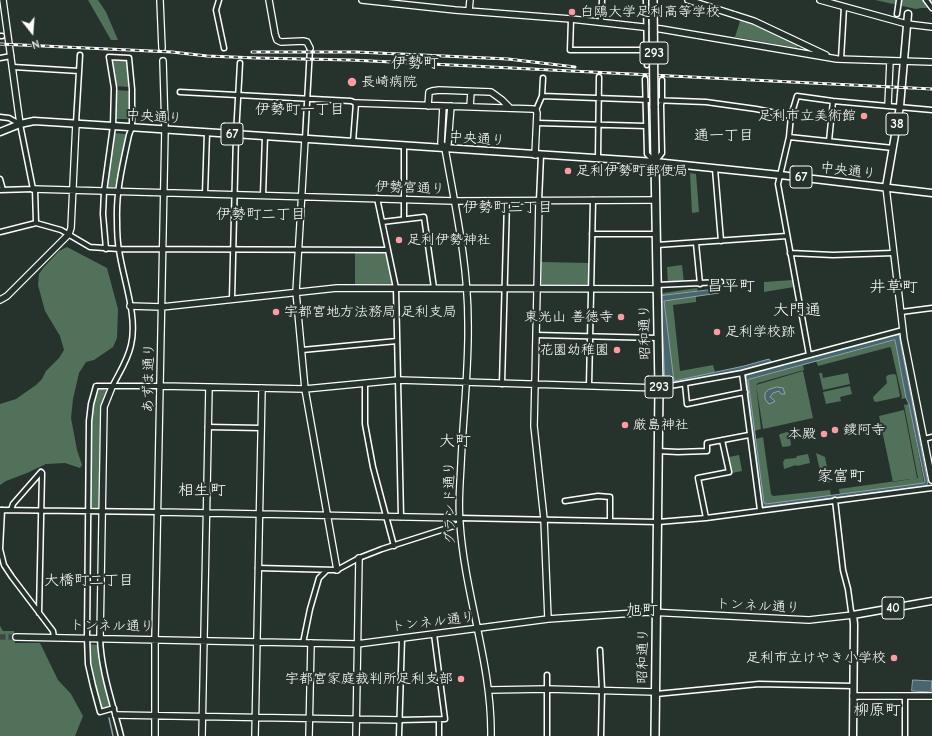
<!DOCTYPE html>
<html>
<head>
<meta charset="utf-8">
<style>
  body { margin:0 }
  #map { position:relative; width:932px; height:736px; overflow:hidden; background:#26332d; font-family:"Comic Neue",sans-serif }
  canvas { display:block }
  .north { position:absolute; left:12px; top:12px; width:40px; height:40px; -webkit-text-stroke:3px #26332d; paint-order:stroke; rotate:163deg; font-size:11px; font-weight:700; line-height:16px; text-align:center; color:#fff }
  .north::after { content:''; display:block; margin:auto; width:14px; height:18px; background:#fff; clip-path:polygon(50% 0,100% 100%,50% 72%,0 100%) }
</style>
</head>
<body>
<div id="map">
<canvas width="932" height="736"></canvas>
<div class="north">N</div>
</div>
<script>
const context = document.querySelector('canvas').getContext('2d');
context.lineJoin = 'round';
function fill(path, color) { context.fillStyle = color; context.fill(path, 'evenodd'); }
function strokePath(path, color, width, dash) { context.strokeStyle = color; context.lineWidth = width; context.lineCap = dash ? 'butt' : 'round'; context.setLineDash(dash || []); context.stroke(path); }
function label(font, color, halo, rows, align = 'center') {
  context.font = font + ' "Comic Neue","Klee One",sans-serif'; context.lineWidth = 4; context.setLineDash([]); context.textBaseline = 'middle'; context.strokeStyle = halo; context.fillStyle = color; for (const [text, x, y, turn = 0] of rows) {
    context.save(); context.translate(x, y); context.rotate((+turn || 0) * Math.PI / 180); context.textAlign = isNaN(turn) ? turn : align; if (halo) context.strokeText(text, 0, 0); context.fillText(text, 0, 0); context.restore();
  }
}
const green = new Path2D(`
  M88 0H98L106 12 118 40H111Z
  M875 0H932V8H921L916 9Z
  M741 18 756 24 797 44 798 47 797 48 735 37Z
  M113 59H125L127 60 129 87 115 86 112 60Z
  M116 90 130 91 129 119H115Z
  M114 133 125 134 127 136 117 185 115 187H107Z
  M690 173 696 174 699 212 692 213Z
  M67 247 107 268 118 309 117 338 113 347 94 360 86 362 79 373 73 399 71 418 77 450 82 465 80 468 65 463 46 464 27 473 6 481 0 485V404L16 399 36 385 42 379 46 371 59 358 64 350 60 336 45 311 38 285 39 274 43 268 59 251Z
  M355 252H383L387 256 393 283 391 285H355Z
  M541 262 589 263 588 284 585 286H543L540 282Z
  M682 265 684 283 668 284 667 267Z
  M793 280 794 287 764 292V282Z
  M697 288 698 291 661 296 663 293Z
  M696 296V302L673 305 680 371 713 365 715 372 673 381 664 300Z
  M895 340 906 398 901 399 902 397 891 348 890 347 818 366 816 361Z
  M803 365 804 370 758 383 756 385 761 429 754 431 748 380Z
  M803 371 813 418 763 429 756 385Z
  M819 373H822L823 378 848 373 850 384 823 390Z
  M894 374 896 375 900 396 899 397 876 402 874 401 873 397 887 383 886 377 888 375Z
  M850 386 852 394 840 397 841 401 826 404 823 392Z
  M99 389H105L107 391 102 406 101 508 90 507 92 414 93 403Z
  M909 404 924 483 840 495 839 489 918 478 904 405Z
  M904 410 917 478 893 482 879 416Z
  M787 432 789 433 791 444 790 446 783 447 782 446 779 435 780 434Z
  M763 437 771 494 773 496 830 490 831 496 766 504 764 503 756 439Z
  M816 453 825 457 830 482 823 484Z
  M808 454 810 463 797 466 796 465 784 469 783 462 785 459 796 458 797 456Z
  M739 455 742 471 732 473 729 457Z
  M0 626 3 631H14L15 643H40L58 680 71 694 83 716 75 736H0Z
  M88 644 98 645 110 707 101 708 92 668Z`);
const water = new Path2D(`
  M719 289V293L664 301 674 381 744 366 769 359 771 362 742 370 665 385 661 296Z
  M896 334 899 335 928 483 926 486 763 507 762 505 746 375ZM895 340 906 398 909 404 925 482 924 483 766 504 764 503 748 380Z
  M777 387 783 388 785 394H781L779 391 773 393 770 397 775 401 774 402 769 404 765 399V393L768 390Z
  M913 680 932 681 931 692 912 691Z`);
const stream = new Path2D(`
  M109 718 113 736`);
const secondaryTunnel = new Path2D(`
  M162 48 163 61
  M0 637H16`);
const street = new Path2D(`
  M219 0 216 10 224 48
  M646 0 647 65
  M926 0 932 8
  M897 14 899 0
  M571 19 570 50H646
  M601 22 602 0
  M0 36H2
  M0 58 11 56
  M841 59 844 7
  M13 67 79 71
  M645 79 647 154 655 162 662 153 661 105 662 100V80
  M180 92 351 101 356 103 353 142
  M542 96 706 102 756 109 791 116
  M536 110 542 96 543 78
  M0 117 9 118 20 124 33 189 0 190
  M76 123 80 55
  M537 123 646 126
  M789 137 893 148
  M305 139 310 48
  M829 141 833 101
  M404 145V219
  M598 159 599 77
  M715 169 721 241
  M0 179 3 190
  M35 189 36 223 61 230 90 247 119 249 388 250
  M205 194 207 132
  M263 195 265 136
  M377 198 396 288 401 517
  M539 201 541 155
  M382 222 424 217 434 288
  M0 232 36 223
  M592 234H656
  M696 243 700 284
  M657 245 787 236
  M106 249 103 214 104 191 113 126 114 88 109 57 129 58 132 89V127L129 135C123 163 116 191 117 219 117 229 117 240 119 250 123 279 138 316 131 345 128 360 119 373 112 387
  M790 253 833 255 893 253
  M657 285 721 282
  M232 299 236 135 240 63
  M901 312 932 308
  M536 335 658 338
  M302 350 397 341
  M809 355 778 184 789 137 791 116 797 96 833 101 932 110
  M742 373 760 510
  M365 383V424L373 467 394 546
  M502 384 507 201
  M685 384 687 404 745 392
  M589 386 593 200
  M659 388 742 373 903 330
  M208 427 261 428
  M924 439 932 437
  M658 451 678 452 707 451V443L749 435
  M835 500 843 570 848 589 851 611 853 615
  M565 501 598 496 610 497V521
  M0 510 158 512
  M2 510 0 549 4 565 12 577 53 631 54 637
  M11 510 13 504 41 472 42 473 39 613
  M460 518 658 522 706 518 932 488
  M706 518 698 478 729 472 722 440
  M258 568 337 570 359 558 382 549 460 524
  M100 638C101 671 113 704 121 736
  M303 643 310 609 319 578 326 571
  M600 650 602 690 601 736
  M656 694 759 684 853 686
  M114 708 100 712 93 686 88 664 87 637 89 421 91 404 96 386H161
  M400 720 445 719 434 634
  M399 736 402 638
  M439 736V720
  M547 736V675
  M905 736V696`);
const secondary = new Path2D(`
  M3 0 20 124
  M160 0 162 48
  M269 0 275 34 277 40 281 42 303 41 307 42 310 48
  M362 0 455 10 571 19 661 29 837 59 932 62
  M688 0 754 21 826 55
  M820 0 907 24 932 27
  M469 11 470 0
  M356 103 533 109 536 110 537 113 535 155
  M888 105 890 61
  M428 106 429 92 432 91 439 90 491 92 502 100 509 107
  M443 106 441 143 445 148C455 206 468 263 468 322 469 369 463 417 461 464 460 484 458 504 460 524 465 596 492 664 491 736
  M470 106 471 92
  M305 139 296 292 305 389 337 570
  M445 148 448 144 451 106
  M886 187 904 339 932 480
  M33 189 454 201 655 200
  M539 201 534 426 544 519 548 619
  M0 300 7 296 69 234 71 228 76 123
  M130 306 162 307 337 288 657 289
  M161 386 305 389 398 380 659 388
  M158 512 460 518
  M16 637 357 644 548 619 649 612 809 620 853 615
  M100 638 104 407 112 387
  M489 690 547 689 656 692
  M853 696H932
  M116 715 400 720
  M155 736V639L165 129 163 61
  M202 736 209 387
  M255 736 262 388
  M309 736 311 643
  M356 736 359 558`);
const primary = new Path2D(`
  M0 132 20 124 34 121 113 126 655 162 780 175 932 193
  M886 187 900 106 908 14
  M853 736 854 624 853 615 932 601`);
const highway = new Path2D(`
  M654 106 659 388 655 736`);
const rail = new Path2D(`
  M0 44 172 52 207 56 257 58 351 60 932 89
  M252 52H357L508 59 575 67`);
const highwayBridge = new Path2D(`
  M653 0 654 106`);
const markers = [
  [572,12,4,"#ff9aa2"],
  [352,82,5,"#ff9aa2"],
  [864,116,4,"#ff9aa2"],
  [568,171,4,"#ff9aa2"],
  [399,240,4,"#ff9aa2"],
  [276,312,4,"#ff9aa2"],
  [621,317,4,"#ff9aa2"],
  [717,332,4,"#ff9aa2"],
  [617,350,4,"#ff9aa2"],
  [625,425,4,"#ff9aa2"],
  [835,430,4,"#ff9aa2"],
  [824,434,4,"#ff9aa2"],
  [894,658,4,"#ff9aa2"],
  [461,679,4,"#ff9aa2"]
];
const shields = [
  [654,53,28],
  [897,124,22],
  [232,134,22],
  [801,177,22],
  [659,387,28],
  [893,608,22]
];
const shieldNames = [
  ["293",654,53],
  ["38",897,124],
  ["67",232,134],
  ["67",801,177],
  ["293",659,387],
  ["40",893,608]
];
const poiNames = [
  ["白鴎大学足利高等学校",580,12],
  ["長崎病院",361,82],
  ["足利市立美術館",856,116,"right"],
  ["足利伊勢町郵便局",576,171],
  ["足利伊勢神社",407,240],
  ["宇都宮地方法務局 足利支局",284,312],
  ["東光山 善徳寺",613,317,"right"],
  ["足利学校跡",725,332],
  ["花園幼稚園",609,350,"right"],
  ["厳島神社",633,425],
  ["鑁阿寺",843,430],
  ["本殿",816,434,"right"],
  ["足利市立けやき小学校",886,658,"right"],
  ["宇都宮家庭裁判所足利支部",453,679,"right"]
];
const streetNames = [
  ["中央通り",154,117,4],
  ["中央通り",477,139,4],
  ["中央通り",848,171,7],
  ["伊勢宮通り",410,188,2],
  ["昭和通り",645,332,-91],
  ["あずま通り",149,378,-89],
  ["グランド通り",450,503,-91],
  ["トンネル通り",758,606,3],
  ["トンネル通り",433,622,-7],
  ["トンネル通り",112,626,1],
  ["昭和通り",643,656,-89]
];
const neighbourhoodNames = [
  ["伊勢町一丁目",300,110],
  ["通一丁目",724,136],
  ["伊勢町三丁目",508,208],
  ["伊勢町二丁目",261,215],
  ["大橋町二丁目",89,581]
];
const quarterNames = [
  ["伊勢町",415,63],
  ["昌平町",731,286],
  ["井草町",894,287],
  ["大門通",797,310],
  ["大町",455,441],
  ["家富町",841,476],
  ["相生町",202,490],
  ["旭町",642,610],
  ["柳原町",877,710]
];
fill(green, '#51715a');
fill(water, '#48666e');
strokePath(water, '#91a3a8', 1);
strokePath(stream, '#91a3a8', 1.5);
strokePath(secondaryTunnel, '#3c4742', 5.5, [5.5, 3]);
strokePath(street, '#fff', 7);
strokePath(secondary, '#fff', 8);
strokePath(primary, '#fff', 9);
strokePath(highway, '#fff', 10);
strokePath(street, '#26332d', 4);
strokePath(secondary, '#26332d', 5.5);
strokePath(primary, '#26332d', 6);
strokePath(highway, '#26332d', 7);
strokePath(rail, '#fff', 3);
strokePath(rail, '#26332d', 1.5, [4.5]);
strokePath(highwayBridge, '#fff', 10, []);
strokePath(highwayBridge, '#26332d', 7);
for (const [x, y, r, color] of markers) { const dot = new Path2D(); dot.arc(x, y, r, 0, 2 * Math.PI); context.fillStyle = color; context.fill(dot); strokePath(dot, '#26332d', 1.5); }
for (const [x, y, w] of shields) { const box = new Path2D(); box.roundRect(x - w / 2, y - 11, w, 22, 3); context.fillStyle = '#26332d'; context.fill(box); strokePath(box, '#fff', 1); }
label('bold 13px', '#fff', null, shieldNames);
label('14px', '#fff', '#26332d', poiNames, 'left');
label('14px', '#fff', '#26332d', streetNames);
label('15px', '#fff', '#26332d', neighbourhoodNames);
label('16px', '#fff', '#26332d', quarterNames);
</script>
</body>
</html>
